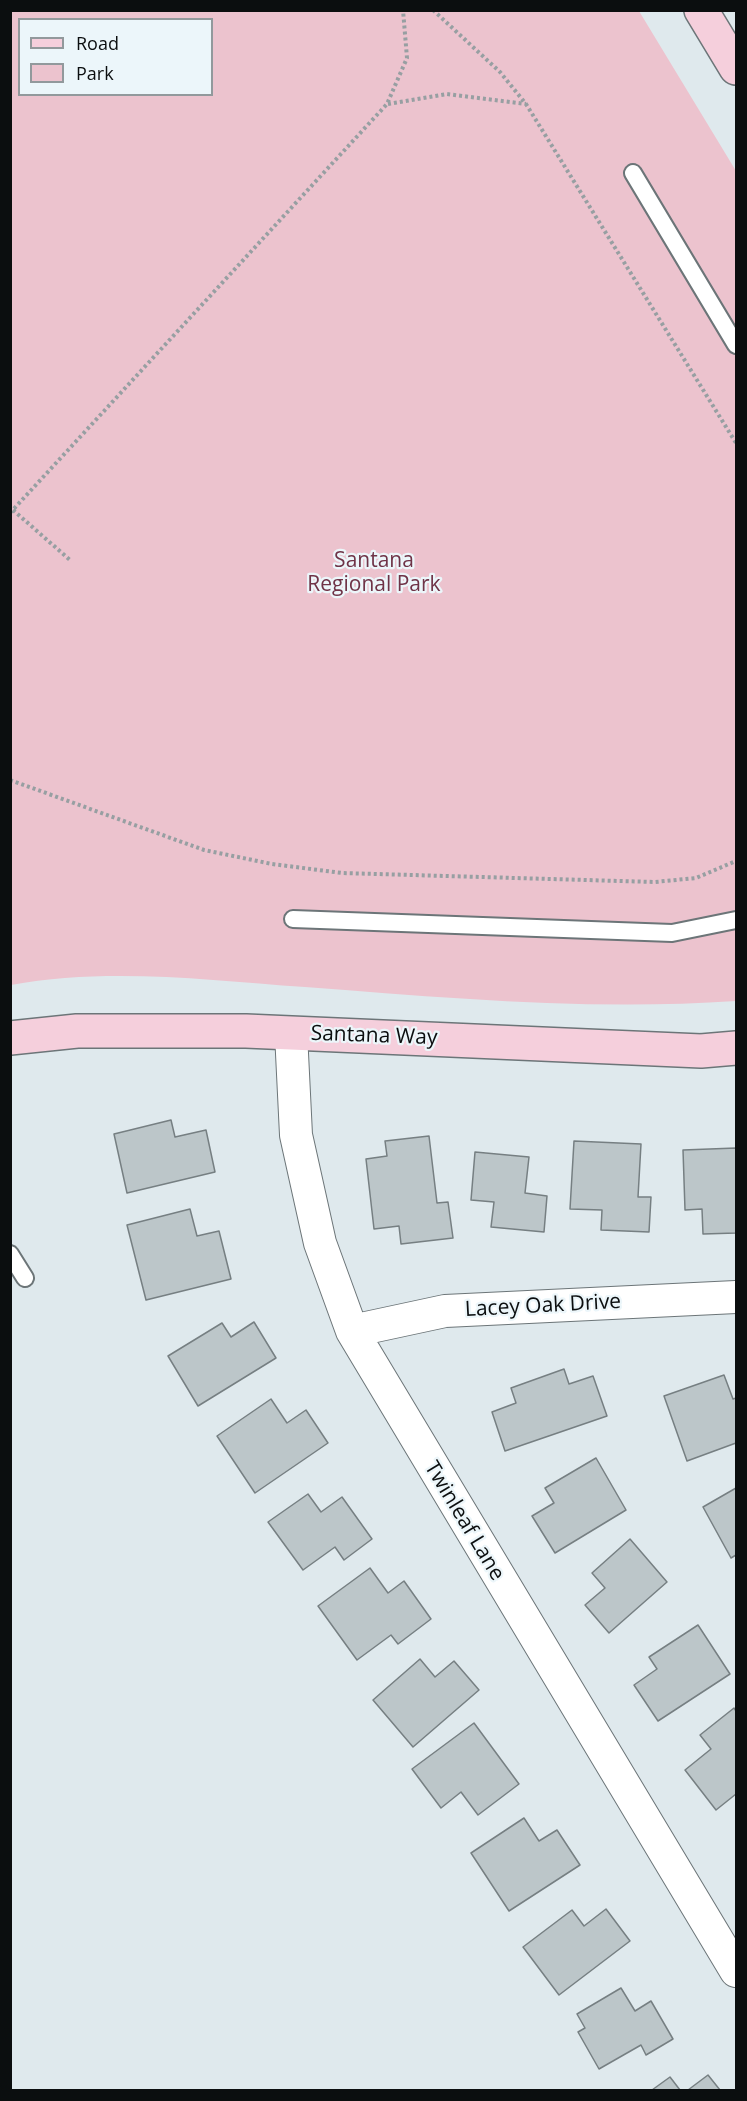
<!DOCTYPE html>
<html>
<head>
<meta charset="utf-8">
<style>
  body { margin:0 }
  #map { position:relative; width:747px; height:2101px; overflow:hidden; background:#dfe9ed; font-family:"Open Sans",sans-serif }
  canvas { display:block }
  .frame { position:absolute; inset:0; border:12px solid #0b0e0f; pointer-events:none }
  .legend { position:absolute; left:18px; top:18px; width:195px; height:78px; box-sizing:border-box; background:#ecf6fa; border:2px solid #92999c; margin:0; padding:8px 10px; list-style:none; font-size:18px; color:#0b0e0f }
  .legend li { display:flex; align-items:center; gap:12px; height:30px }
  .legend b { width:30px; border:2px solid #92999c }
</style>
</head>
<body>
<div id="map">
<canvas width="747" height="2101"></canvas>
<div class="frame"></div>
<ul class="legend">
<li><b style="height:8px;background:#f5cfdc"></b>Road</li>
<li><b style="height:16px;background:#ecc3ce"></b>Park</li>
</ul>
</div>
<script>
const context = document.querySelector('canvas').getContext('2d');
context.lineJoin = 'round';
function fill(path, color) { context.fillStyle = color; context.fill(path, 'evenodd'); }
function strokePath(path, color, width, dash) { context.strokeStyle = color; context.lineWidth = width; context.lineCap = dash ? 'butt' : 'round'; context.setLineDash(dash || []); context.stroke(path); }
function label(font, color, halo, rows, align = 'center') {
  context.font = font + ' "Open Sans",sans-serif'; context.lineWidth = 4.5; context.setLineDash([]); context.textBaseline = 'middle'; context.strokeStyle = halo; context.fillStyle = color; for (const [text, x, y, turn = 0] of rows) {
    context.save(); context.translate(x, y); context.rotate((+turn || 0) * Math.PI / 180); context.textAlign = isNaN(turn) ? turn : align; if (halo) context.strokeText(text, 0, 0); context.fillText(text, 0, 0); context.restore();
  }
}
const green = new Path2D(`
  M11 11H639L736 171V1001C593 1011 448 998 305 987 209 980 106 967 11 985ZM20 20H212V94H20Z`);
const building = new Path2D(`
  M171 1120 175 1137 206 1130 215 1172 127 1193 114 1134Z
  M429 1136 437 1203 448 1202 453 1238 401 1244 399 1226 374 1229 366 1159 387 1156 385 1141Z
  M574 1141 641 1144 638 1197H651L649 1232 601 1230 602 1210 570 1209Z
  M736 1148V1233L703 1234 702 1209 685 1210 683 1150Z
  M475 1152 529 1157 525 1193 547 1196 544 1232 491 1227 494 1202 471 1200Z
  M190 1209 197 1236 219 1231 231 1279 146 1300 127 1225Z
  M254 1322 276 1358 198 1406 168 1356 222 1323 231 1337Z
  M564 1369 569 1384 593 1376 607 1416 505 1451 492 1412 516 1403 511 1388Z
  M724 1375 733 1399 736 1398V1443L687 1461 664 1396Z
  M271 1399 287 1423 306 1410 328 1443 255 1493 217 1436Z
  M596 1458 626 1510 555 1553 532 1516 554 1503 545 1488Z
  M736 1488V1555L731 1558 703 1507Z
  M308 1494 321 1512 342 1497 372 1539 344 1560 335 1547 303 1570 268 1522Z
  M630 1539 667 1582 609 1633 585 1605 605 1588 592 1573Z
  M370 1568 388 1593 404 1581 431 1619 398 1644 391 1635 357 1660 318 1606Z
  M698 1625 730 1674 658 1721 634 1685 657 1669 649 1657Z
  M420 1659 435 1677 454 1661 479 1690 413 1747 373 1700Z
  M734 1708 736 1711V1794L716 1810 685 1770 711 1749 700 1735Z
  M474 1723 519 1784 478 1815 461 1792 441 1808 412 1769Z
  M524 1818 539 1841 557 1830 580 1865 509 1911 471 1853Z
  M606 1909 630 1941 559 1995 523 1947 572 1910 584 1926Z
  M621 1988 635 2011 651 2001 673 2039 646 2055 641 2045 599 2069 578 2032 585 2028 577 2014Z
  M708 2075 720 2090H688Z
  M670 2077 680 2090H652Z`);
const path = new Path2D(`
  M433 10 500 72 526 104 736 443
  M388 104 447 94 526 104
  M13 510 70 560
  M10 513 387 104 407 58 403 10
  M10 780 204 850 272 864 342 873 655 882 696 878 736 861`);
const lane = new Path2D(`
  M633 173 736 345
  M293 919 672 933 736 920
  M10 1254 25 1278`);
const street = new Path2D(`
  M291 1033 296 1135 320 1243 352 1331 736 1971
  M352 1331 445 1311 736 1297`);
const secondary = new Path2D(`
  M701 10 736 68
  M10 1038 77 1031H246L701 1051 736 1048`);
const parkNames = [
  ["Santana",374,561],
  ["Regional Park",374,585]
];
const streetNames = [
  ["Santana Way",374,1036,2],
  ["Lacey Oak Drive",543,1306,-3],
  ["Twinleaf Lane",464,1521,59]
];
fill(green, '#ecc3ce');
fill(building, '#bcc6c9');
strokePath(building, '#767f82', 1.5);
strokePath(lane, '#6c7578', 20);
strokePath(street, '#6c7578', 34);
strokePath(secondary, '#6c7578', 36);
strokePath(path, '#979fa2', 4, [3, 3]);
strokePath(lane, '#fff', 16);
strokePath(street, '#fff', 32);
strokePath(secondary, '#f5cfdc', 33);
label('21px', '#6f3347', '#ecf6fa', parkNames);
label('21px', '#0b0e0f', '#ecf6fa', streetNames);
</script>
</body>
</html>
